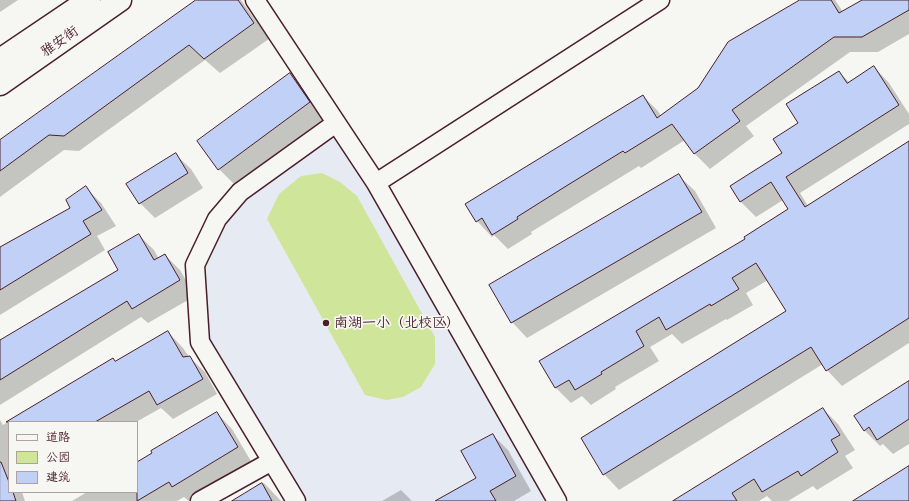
<!DOCTYPE html>
<html>
<head>
<meta charset="utf-8">
<style>
  body { margin:0 }
  #map { position:relative; width:909px; height:501px; overflow:hidden; background:#f6f6f2; font-family:Pangolin,"LXGW WenKai TC",sans-serif }
  canvas { display:block }
  .legend { position:absolute; left:8px; top:421px; width:130px; height:72px; box-sizing:border-box; background:#f6f6f2; border:1px solid #b1a0a2; margin:0; padding:5px 7px; list-style:none; font-size:12px; color:#4a1f2b }
  .legend li { display:flex; align-items:center; gap:8px; height:20px }
  .legend b { width:20px; border:1px solid #b1a0a2 }
</style>
</head>
<body>
<div id="map">
<canvas width="909" height="501"></canvas>
<ul class="legend">
<li><b style="height:5px;background:#f6f6f2"></b>道路</li>
<li><b style="height:11px;background:#cfe59a"></b>公园</li>
<li><b style="height:11px;background:#c1d0f6"></b>建筑</li>
</ul>
</div>
<script>
const context = document.querySelector('canvas').getContext('2d');
context.lineJoin = 'round';
function fill(path, color) { context.fillStyle = color; context.fill(path, 'evenodd'); }
function strokePath(path, color, width, dash) { context.strokeStyle = color; context.lineWidth = width; context.lineCap = dash ? 'butt' : 'round'; context.setLineDash(dash || []); context.stroke(path); }
function label(font, color, halo, rows, align = 'center') {
  context.font = font + ' Pangolin,"LXGW WenKai TC",sans-serif'; context.lineWidth = 3.5; context.setLineDash([]); context.textBaseline = 'middle'; context.strokeStyle = halo; context.fillStyle = color; for (const [text, x, y, turn = 0] of rows) {
    context.save(); context.translate(x, y); context.rotate((+turn || 0) * Math.PI / 180); context.textAlign = isNaN(turn) ? turn : align; if (halo) context.strokeText(text, 0, 0); context.fillText(text, 0, 0); context.restore();
  }
}
const built = new Path2D(`
  M336 123 555 501H296L200 342 195 265 240 192Z`);
const green = new Path2D(`
  M322 173 340 182 357 196 435 337V364L421 387 403 397 386 400 365 395 267 219 279 194 301 176Z`);
const shadow = new Path2D(`
  M0 0H18L0 12Z
  M198 0H241L269 39 220 73 205 60 79 151 64 150 0 197V141Z
  M802 0H835L843 12 864 0H909V34L878 52H850L746 126 754 136 710 169 694 153 685 140 641 168 639 166 531 232 532 234 508 249 494 235 492 237 477 221 643 96 658 111 661 116 699 88Z
  M874 67 889 83 909 114V124L800 193 808 206 909 142V343L842 386 827 370 823 364 619 490 604 474 582 438 788 311 768 280 746 293 753 305 727 320 726 319 682 344 672 334 650 347 659 361 615 387 616 389 591 405 582 396 571 403 556 388 541 362 747 239 789 209 783 200 756 217 741 202 731 186 783 153 799 123 839 72 850 83Z
  M290 75 305 90 325 118 234 184 219 169Z
  M175 154 191 169 203 188 155 218 140 203Z
  M679 176 695 191 716 228 527 338 512 322 491 286Z
  M86 188 101 203 116 226 97 236 105 250 0 315V249L71 209Z
  M139 235 154 250 159 259 165 255 180 270 195 296 148 323 141 317 0 405V341L119 270Z
  M168 332 183 348 189 357 205 372 217 394 173 419 161 408 136 422H9V492H22L25 501H0V420L3 425 113 359 115 362Z
  M909 382V444L893 454 883 444 880 446 864 430Z
  M823 409 838 424 855 450 845 456 853 468 817 490 813 486 788 501H772L767 496 759 501H675Z
  M217 413 232 429 252 463 189 501 184 497 177 501H72L87 492H137V463Z
  M493 435 508 450 531 491 514 501H438L477 479Z
  M264 483 281 501H234Z
  M401 490 412 501H382Z`);
const building = new Path2D(`
  M196 0H238L254 23 204 59 189 45 64 136 49 135 0 171V140Z
  M800 0H831L839 13 862 0H909V10L862 37H834L732 110 740 121 694 154 672 124 625 153 623 151 563 188 517 217 518 219 492 235 482 218 476 222 465 204 643 95 657 118 698 88 728 42Z
  M874 66 899 105 786 177 805 207 909 141V318L826 371 811 347 603 475 581 438 786 311 756 263 732 278 739 289 711 306 710 304 666 330 659 317 636 331 644 346 601 372 602 374 575 390 569 380 555 388 539 361 745 239 744 237 788 209 771 182 740 202 730 186 782 153 773 139 798 123 786 104 839 71 847 83Z
  M290 73 310 102 218 170 197 141Z
  M176 153 188 173 139 204 126 184Z
  M679 174 702 212 511 323 489 285Z
  M86 186 102 210 83 221 91 234 0 290V247L70 208 66 200Z
  M139 234 154 260 165 254 180 280 132 309 127 301 0 380V340L118 270 108 252Z
  M168 331 183 357 190 356 203 379 157 405 149 391 95 422H6L113 358 115 361Z
  M909 381V419L877 440 869 427 864 431 854 416Z
  M823 408 840 435 831 440 838 452 801 476 798 471 762 492 754 479 732 493 737 501H673Z
  M217 412 238 447 172 487 169 482 137 501V462L152 453 151 451Z
  M493 434 516 476 490 491 496 501H435L476 478 461 451Z
  M0 462H1L9 482V492H13L16 501H0Z
  M909 466V501H853Z
  M262 483 272 501H232Z`);
const minor = new Path2D(`
  M255 0 376 183 557 501
  M376 183 660 0
  M200 501 272 461
  M296 501 200 342 195 265 217 219 240 192 336 123`);
const secondary = new Path2D(`
  M0 60 89 0
  M0 84 120 0`);
const markers = [
  [326,323,4,"#4a1f2b"]
];
const streetNames = [
  ["雅安街",60,42,-35]
];
const poiNames = [
  ["南湖一小（北校区）",334,323]
];
fill(built, '#e6ebf3');
fill(green, '#cfe59a');
fill(shadow, '#0003');
fill(building, '#c1d0f6');
strokePath(building, '#4a1f2b', 1);
strokePath(minor, '#4a1f2b', 21);
strokePath(secondary, '#4a1f2b', 25);
strokePath(minor, '#f6f6f2', 18);
strokePath(secondary, '#f6f6f2', 22);
for (const [x, y, r, color] of markers) { const dot = new Path2D(); dot.arc(x, y, r, 0, 2 * Math.PI); context.fillStyle = color; context.fill(dot); strokePath(dot, '#f6f6f2', 1.5); }
label('14px', '#4a1f2b', '#f6f6f2', streetNames);
label('14px', '#4a1f2b', '#f6f6f2', poiNames, 'left');
</script>
</body>
</html>
